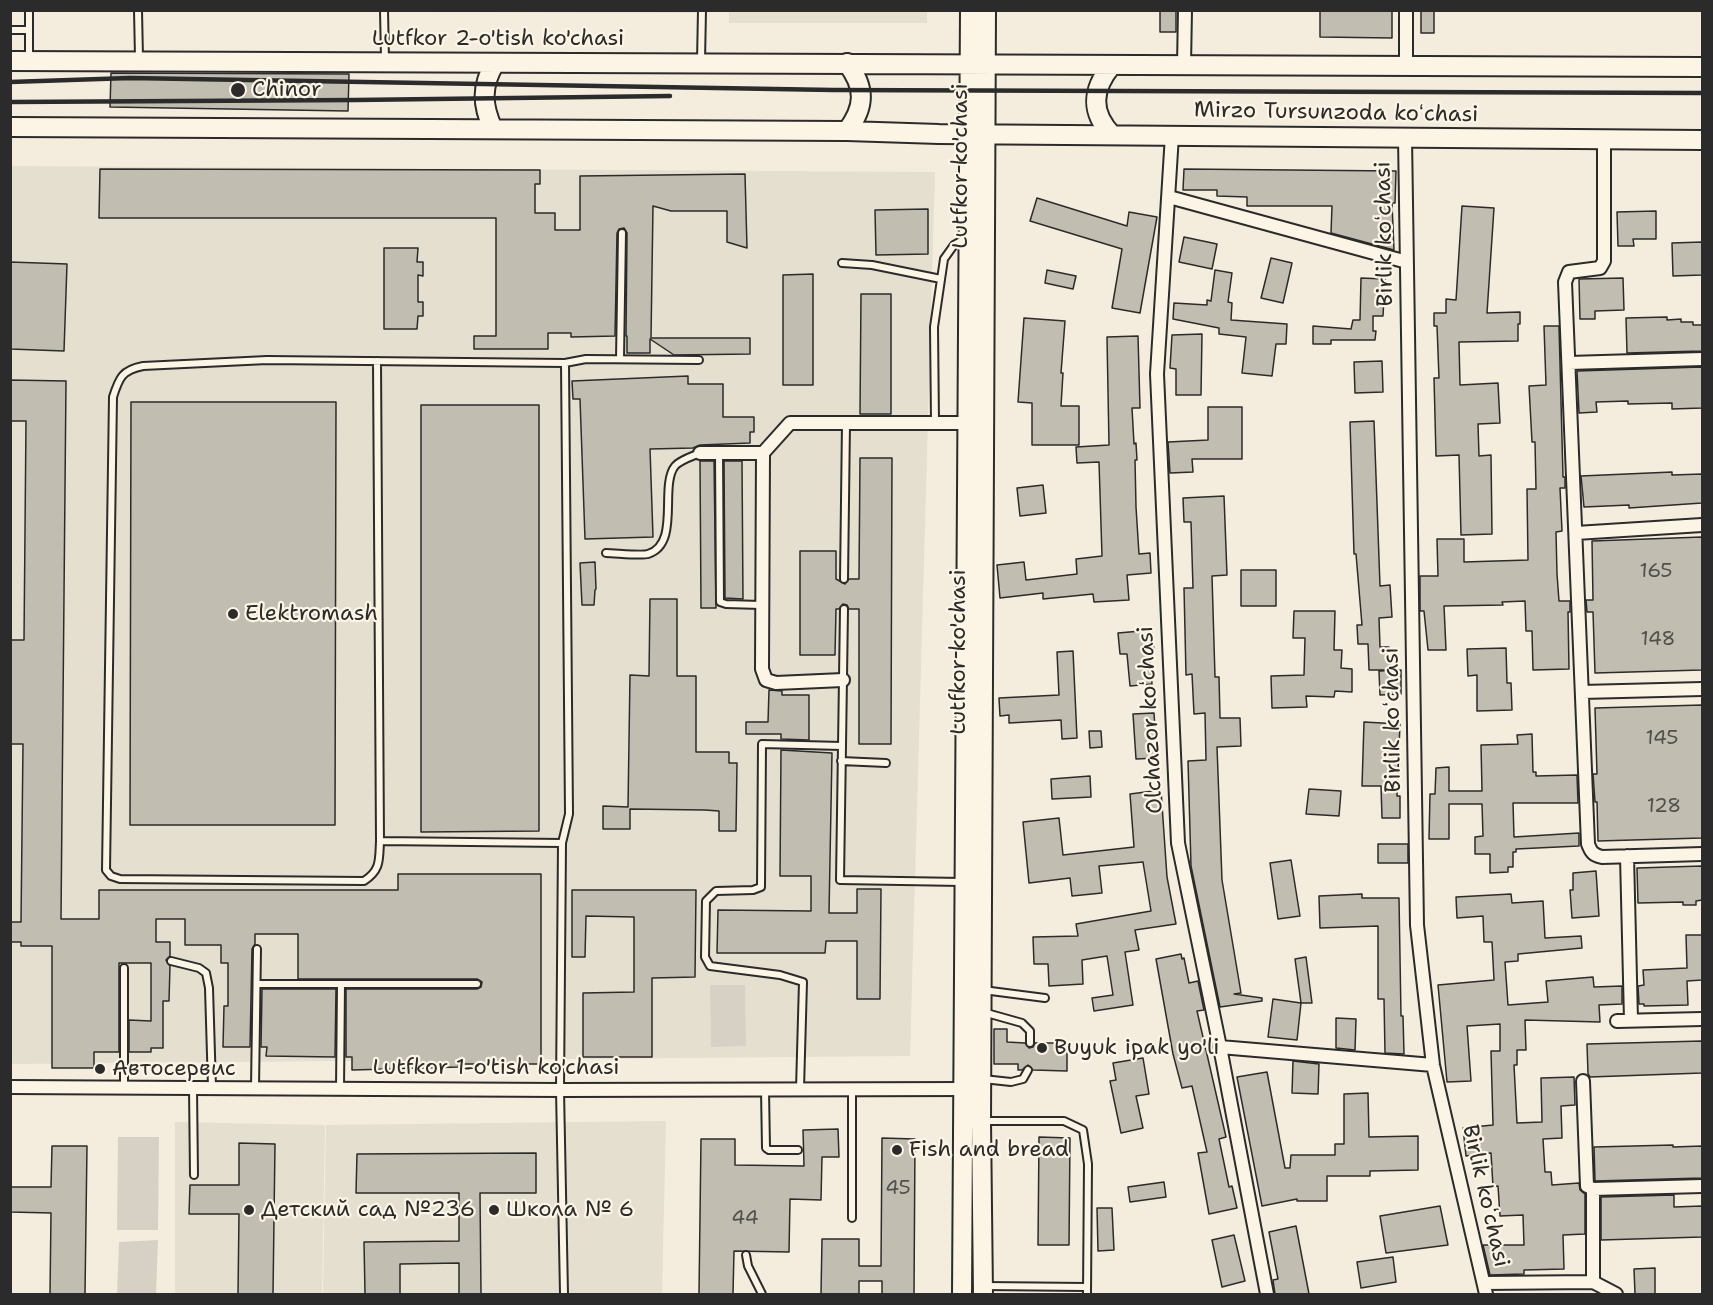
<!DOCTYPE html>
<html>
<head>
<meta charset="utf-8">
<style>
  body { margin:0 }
  #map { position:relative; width:1713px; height:1305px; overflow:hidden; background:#f4edde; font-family:"Shantell Sans",sans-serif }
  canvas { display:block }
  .frame { position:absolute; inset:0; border:12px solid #2b2b2b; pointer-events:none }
</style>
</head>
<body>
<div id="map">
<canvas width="1713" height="1305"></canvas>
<div class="frame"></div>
</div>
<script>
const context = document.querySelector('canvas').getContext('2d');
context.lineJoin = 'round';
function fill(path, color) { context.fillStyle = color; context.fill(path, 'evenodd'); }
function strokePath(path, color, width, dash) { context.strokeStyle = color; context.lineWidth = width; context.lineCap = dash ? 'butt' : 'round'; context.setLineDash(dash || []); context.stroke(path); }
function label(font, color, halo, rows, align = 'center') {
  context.font = font + ' "Shantell Sans",sans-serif'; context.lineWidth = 4.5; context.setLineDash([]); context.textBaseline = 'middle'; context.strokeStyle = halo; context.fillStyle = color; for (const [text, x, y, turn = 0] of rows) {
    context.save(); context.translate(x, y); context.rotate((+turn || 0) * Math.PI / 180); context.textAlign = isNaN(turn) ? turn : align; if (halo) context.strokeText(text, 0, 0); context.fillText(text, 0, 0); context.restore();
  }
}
const built = new Path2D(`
  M395 10H699V11L698 13 395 12Z
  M729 11H927V23H729Z
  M10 166 935 172 910 1056 11 1064Z
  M666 1121 662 1294H323L326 1125Z
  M175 1122 325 1125 322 1294H175Z`);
const green = new Path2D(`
  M710 985H745L746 1046 711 1047Z
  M118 1137H159L158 1230H117Z
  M158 1240 156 1294H117L119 1242Z`);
const building = new Path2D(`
  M1160 10H1176V32H1160Z
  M1320 10H1392V38L1320 37Z
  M1421 10H1434V33H1421Z
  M111 73 349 74 348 111 110 107Z
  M100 169 540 170V184H535V213H555V230H580V176L745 174 747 248 727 242V211H671L653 206 651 338H750V354L674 355 650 339V353H627V336H626L627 233 624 228 619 229 617 233 615 336 571 337V333H548V349H474V336H496V218H99Z
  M1184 169 1396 171 1395 203H1392L1394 250 1331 233 1332 206H1247V197L1217 196V190H1183Z
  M1037 198 1127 226 1129 212 1157 217 1140 313 1112 308 1122 249 1030 221Z
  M1462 206 1494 208 1487 313 1520 312V324H1518V341L1459 342 1460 385 1498 383 1500 423 1478 424 1479 456 1491 455 1492 534 1461 535 1459 455 1436 456 1434 378H1439L1437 326H1434V313H1446V299L1456 300Z
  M928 209V254L876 255 875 210Z
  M1656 211V239H1633L1634 246H1618L1617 212Z
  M1184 237 1217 244 1212 269 1179 262Z
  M1702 242V275L1673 276 1672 243Z
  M384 248H418L417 262H423V276L418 275V302H423V316H418L417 329H384Z
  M1271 258 1292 263 1283 303 1261 298Z
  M10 262 67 264 64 351 10 349Z
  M1047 270 1076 276 1073 289 1045 283Z
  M1215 270 1232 273 1228 302 1232 303 1231 320 1287 324 1286 344H1276L1272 376 1242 373 1246 337 1219 334V328L1173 319 1174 303 1207 305V300L1211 301Z
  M813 274V385H783V275Z
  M1361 278 1385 279 1383 316H1373V331H1376L1375 340H1331V344H1313V326L1351 329 1353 320H1360Z
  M1623 278 1624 310 1595 311V319H1580L1579 279Z
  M861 294H891V414H860Z
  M1667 317V320L1681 319V322H1693V325H1702V351L1627 353 1626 318Z
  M1024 318 1065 321 1061 373H1063L1061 406H1079V445H1032V403L1018 402Z
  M1544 326H1559L1563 477H1565V488H1560L1562 531 1556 532 1557 574 1559 601H1570V612H1568L1569 669 1533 670 1532 631H1526L1525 601 1502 602 1503 605 1444 606 1446 650H1428L1424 611H1420V576H1438L1437 539H1464V562L1528 560 1527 489H1536L1535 442H1532L1529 386 1546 385Z
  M1202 334 1201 395H1176V369L1170 368 1172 335Z
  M1138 336 1140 408H1132L1134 444 1136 443 1137 460H1135L1136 507 1139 554 1150 553 1151 573 1127 575 1129 600 1094 602 1093 594 1043 599V593L1000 598 997 565 1024 562 1026 580 1077 574 1076 559 1102 556 1099 462 1077 463 1076 447 1109 445 1107 337Z
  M1382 361 1383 392 1355 393 1354 362Z
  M1702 367V408L1672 409V403L1628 404V401L1596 402 1597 412 1579 413 1577 371Z
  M688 376V384H723V417H754V432H750V443L700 445 693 448 650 449 653 537 585 539 580 399H573L572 381Z
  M10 380 66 381 61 919H99V890H398V874H541V1064H458L459 1067 352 1070V1057H346V989H477L481 987 482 982 477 979H298V934H255V944L252 949 250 1047H223L224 1006H228V963H221V945H185V919H156V942H170V956L166 960 170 966 169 1001H163V1048H151V1052H129V1020L151 1021V963H119V1052H94V1068H52V946H21V942H10V922H21L23 744H10V640H24L26 421H10Z
  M131 402H336L335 825H130Z
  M421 405H539V831L421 832Z
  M1208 407H1242V459H1192L1193 472 1170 473 1168 442 1208 440Z
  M1374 421 1380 586 1390 585 1392 617 1379 618 1380 647H1389L1390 670H1369L1368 644H1358L1357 625H1362L1356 554H1354L1350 422Z
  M860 458H892L891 744H859V609H849L847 605 843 604 839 609H836L835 655H800V551H836V579L845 584 849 579H859Z
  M700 461H714L716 608H701Z
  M724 461H742L743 599 725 598Z
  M1672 472V475L1702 474V503L1629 508V505L1584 507 1581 476Z
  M1043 485 1046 513 1020 516 1017 488Z
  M1224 496 1227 575 1212 576 1215 677H1219L1220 718H1240L1241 746 1217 747 1222 880 1241 993 1234 994 1262 998V1001L1220 1007 1191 866 1188 761 1206 760 1205 713 1194 714 1192 674 1186 675 1184 588H1193L1191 522H1184L1183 498Z
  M1702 537V670L1595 673 1593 612H1587L1586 600H1593L1592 541Z
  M595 562 596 589 595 590 594 605H582L580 563Z
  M1241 570H1276V606H1241Z
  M650 599H677V676H696V752H729V763H737L736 831H719V811L705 810 630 809V829H603V806L628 807 630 675 649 676Z
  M1294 611H1335L1334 650H1342L1341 668 1352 669V692L1335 691 1334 697 1306 696 1307 707 1272 708 1271 676 1304 675 1305 638H1293Z
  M1152 630 1154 651 1149 652 1152 684 1130 686 1127 654H1120L1118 633Z
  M1506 648 1507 683H1511L1512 710 1477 711V675L1468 676 1467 649Z
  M1073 651 1077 738 1062 739 1061 720 1009 723V715L1000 716 999 698 1059 695 1057 652Z
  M1401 670V694L1380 695 1379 671Z
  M769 690 782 691V695H809V740L781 739V734H746V722H768Z
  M1702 705V838L1598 841 1597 802H1595L1593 774H1597L1595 708Z
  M1154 713 1157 758 1136 759 1133 714Z
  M1364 722 1400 724 1397 796H1400V818H1382L1381 786H1362Z
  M1089 731H1101L1102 747 1090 748Z
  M1532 734 1533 772H1536V776L1577 775 1578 803H1513L1514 837 1579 833V846L1516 849V852H1513V867H1508V872L1490 873V854H1475V837L1483 836 1482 804H1449V839H1429L1430 794H1435L1436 768 1449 767V791H1482L1481 745 1518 744 1517 735Z
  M781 750 832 753 829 913H857V889H881L880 999H857V941H826L825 953H717L718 910 811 911V876H780Z
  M1090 776 1091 797 1052 799 1051 779Z
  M1309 789 1341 791 1339 816 1306 814Z
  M1161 790 1167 877 1176 924 1135 930 1139 950 1125 952 1133 1005 1094 1011 1092 998 1113 995 1107 956 1082 960 1083 984 1049 986 1048 964H1034L1033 937 1078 936 1076 924 1151 911 1143 862 1099 866 1102 893 1072 896 1070 878 1029 883 1023 822 1059 818 1063 855 1134 847 1130 794Z
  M1378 844H1408V863H1378Z
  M1291 860 1300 916 1278 919 1270 863Z
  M1702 866V900L1696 901V905H1683V902L1638 903 1637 868Z
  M1596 871 1599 916 1572 918 1570 890H1573V873Z
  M572 890H696L695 977 652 978V1057H583V993L634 992V917L586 916 585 957H572Z
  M1362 894V898H1399L1401 1016H1403L1404 1054 1385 1053 1384 999H1378V926L1320 928 1319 896Z
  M1511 894 1512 903 1543 901 1545 938 1581 936 1582 948 1518 954V961L1505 962 1508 1005 1548 1002 1546 981 1593 977 1594 987 1622 986V1004L1599 1005 1600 1022 1525 1020 1526 1050H1517V1065H1514L1517 1123 1542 1122 1541 1078 1574 1077 1575 1105 1561 1106 1562 1138 1543 1139 1545 1172H1551L1552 1185 1579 1183 1580 1190 1585 1194V1234L1563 1235 1564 1269 1524 1270V1274L1490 1275 1483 1245H1524L1523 1215 1500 1216 1498 1186 1493 1187 1491 1153 1466 1156 1463 1128 1493 1125 1491 1051H1500V1024L1467 1026 1471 1081 1447 1082 1438 985 1494 980 1492 942H1484L1483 916 1457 918 1456 897Z
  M1686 935H1702V980L1687 981 1688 1005 1644 1006V1004H1639L1638 986 1644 985 1643 970 1687 968Z
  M1181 954 1182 959 1184 958 1189 983 1198 981 1204 1010 1197 1011 1226 1137 1219 1139 1229 1187 1232 1186 1237 1208 1209 1214 1198 1153 1207 1152 1192 1086 1182 1088 1173 1054 1156 959Z
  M1306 957 1312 1003H1301L1297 1040 1268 1037 1273 999 1301 1003 1295 959Z
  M262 989H336L335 1057 266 1056 267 1047H261Z
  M1336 1018 1356 1019 1355 1050 1336 1048Z
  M994 1029H1007V1042L1025 1043 1029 1048 1033 1047 1035 1043H1067V1071L1033 1070 1028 1065 1022 1070H1018V1064H994Z
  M1702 1041V1073L1590 1077 1588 1074 1587 1044Z
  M1143 1058 1149 1094 1136 1096 1143 1128 1121 1133 1110 1081 1116 1080 1113 1063Z
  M1293 1061 1319 1064 1318 1094 1292 1093Z
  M1267 1072 1285 1168H1290L1291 1155H1335V1144H1344V1094L1368 1093 1369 1137 1418 1136V1170L1370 1171V1176H1327V1201H1297V1199L1262 1206 1237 1077Z
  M838 1129 839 1157H822L821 1200 790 1199 789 1252 734 1251 733 1294H699L701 1139H735V1165L804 1166 803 1130Z
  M1039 1137 1070 1138 1069 1245H1038Z
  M882 1138 915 1139 914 1294H882V1281H859V1294H821L822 1239H859V1266H881Z
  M239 1143 275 1144 273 1294H238L239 1214H189L190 1185H239Z
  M1673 1145V1147L1702 1146V1178L1595 1181 1594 1147Z
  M52 1146H87L85 1294H50L51 1213 10 1212V1187H51Z
  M536 1153V1193H480L481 1294H459V1263L400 1264V1294H365L364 1242 459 1241V1193H356L357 1154Z
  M1164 1182 1166 1197 1130 1202 1128 1187Z
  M1674 1195V1207L1702 1206V1237L1601 1240V1197Z
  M1440 1206 1448 1245 1386 1253 1380 1216Z
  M1097 1208H1112L1114 1250 1098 1251Z
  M1296 1226 1309 1294H1275L1273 1280 1278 1279 1269 1232Z
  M1234 1235 1245 1281 1222 1287 1212 1240Z
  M1393 1257 1396 1282 1361 1288 1357 1262Z
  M1655 1268V1294H1635L1634 1269Z`);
const service = new Path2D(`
  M138 10 139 58
  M384 10 385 59
  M10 30H29
  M29 58V10
  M701 61 702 10
  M842 263 872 265 941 279
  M620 359 622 233
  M377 361 380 841C379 860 381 870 364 881L120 879 111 876 106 870 113 397C119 378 122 370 143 366L267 360 565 363 569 814 562 843 560 1090 564 1294
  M565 363 586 359 699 360
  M935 423 934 327 944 259 954 245 965 239
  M719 453 720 602 726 604 761 605
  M606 553C615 553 641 556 648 554 681 544 659 486 675 466 680 460 693 456 700 453
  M844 579 846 423
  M842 746 844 609
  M841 761 886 763
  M380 841 562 843
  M171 961 199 968 206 973 209 988 212 1088
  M257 984H477
  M983 990 1045 998
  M983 1012 1022 1023 1030 1031V1043
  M983 1079 1011 1082 1023 1079 1028 1070
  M124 1087V968
  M193 1088 194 1175
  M255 1088 257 949
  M340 1089 341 984
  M800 1089 803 982 780 975 710 966 705 957 706 901 716 891 753 890 761 887 762 744 842 746 840 880 962 882
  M852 1089V1218
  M765 1090 766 1148 769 1150H798
  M982 1121H1064L1083 1130 1088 1164 1087 1294
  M746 1255 748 1266 762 1294
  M984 1286 1087 1287`);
const minor = new Path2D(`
  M1184 65 1185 10
  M1406 66V10
  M1172 135 1157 374 1178 843 1220 1047 1267 1294
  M1405 137 1417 925 1433 1065 1486 1294
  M1604 139V261L1600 268 1569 272 1565 282 1588 844C1591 852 1593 855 1602 857L1702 854
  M1169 197 1407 262
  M1569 363 1702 359
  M700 453H763L790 423H974
  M763 453 762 669 766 680 776 683 843 680
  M1576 533 1702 525
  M1582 692 1702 689
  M1627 856 1631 1020
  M1617 1021 1702 1019
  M1220 1047 1433 1065
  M1583 1081 1587 1186 1593 1189 1702 1186
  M10 1087 560 1090 969 1089
  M1593 1282V1189
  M1484 1283 1593 1282 1616 1294`);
const secondary = new Path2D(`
  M10 61 1702 67
  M1112 65C1092 89 1090 112 1112 135
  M10 127 847 131 939 134 1702 140
  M493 129C482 105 481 86 495 63
  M847 131C865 107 866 88 847 63
  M962 1294 970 10
  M983 1294 981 1121 986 10`);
const rail = new Path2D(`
  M10 82 130 78 833 90 1702 93
  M10 102 356 100 670 96`);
const markers = [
  [238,90,8,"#2b2b2b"],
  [233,614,6,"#2b2b2b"],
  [1042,1048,6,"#2b2b2b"],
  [100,1069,6,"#2b2b2b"],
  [897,1150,6,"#2b2b2b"],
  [249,1210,6,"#2b2b2b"],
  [494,1210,6,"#2b2b2b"]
];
const numberNames = [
  ["165",1656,572],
  ["148",1658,640],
  ["145",1662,739],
  ["128",1664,807],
  ["45",898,1189],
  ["44",745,1219]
];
const streetNames = [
  ["Lutfkor 2-o'tish ko'chasi",498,39],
  ["Mirzo Tursunzoda koʻchasi",1336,113,1],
  ["Lutfkor ko'chasi",961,166,-90],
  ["Birlik koʻchasi",1385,234,-91],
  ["Lutfkor ko'chasi",959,652,-90],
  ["Olchazor koʻchasi",1151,720,-93],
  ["Birlik koʻchasi",1393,720,-91],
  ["Lutfkor 1-o'tish ko'chasi",496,1068],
  ["Birlik koʻchasi",1485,1196,77]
];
const poiNames = [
  ["Chinor",252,90],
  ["Elektromash",245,614],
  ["Buyuk ipak yo'li",1054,1048],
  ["Автосервис",112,1069],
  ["Fish and bread",909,1150],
  ["Детский сад №236",261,1210],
  ["Школа № 6",506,1210]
];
fill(built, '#e5dfd0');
fill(green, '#d6d1c4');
fill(building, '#c2bdb1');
strokePath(building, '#2b2b2b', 1.5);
strokePath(service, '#2b2b2b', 10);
strokePath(minor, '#2b2b2b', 16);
strokePath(secondary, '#2b2b2b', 22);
strokePath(service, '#fcf5e5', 6);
strokePath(minor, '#fcf5e5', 12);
strokePath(secondary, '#fcf5e5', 18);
strokePath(rail, '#2b2b2b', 4.5);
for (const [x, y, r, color] of markers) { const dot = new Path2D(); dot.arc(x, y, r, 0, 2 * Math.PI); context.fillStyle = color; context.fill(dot); strokePath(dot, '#fcf5e5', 2); }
label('20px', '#51504c', null, numberNames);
label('22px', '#2b2b2b', '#fcf5e5', streetNames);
label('22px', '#2b2b2b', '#fcf5e5', poiNames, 'left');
</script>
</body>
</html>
